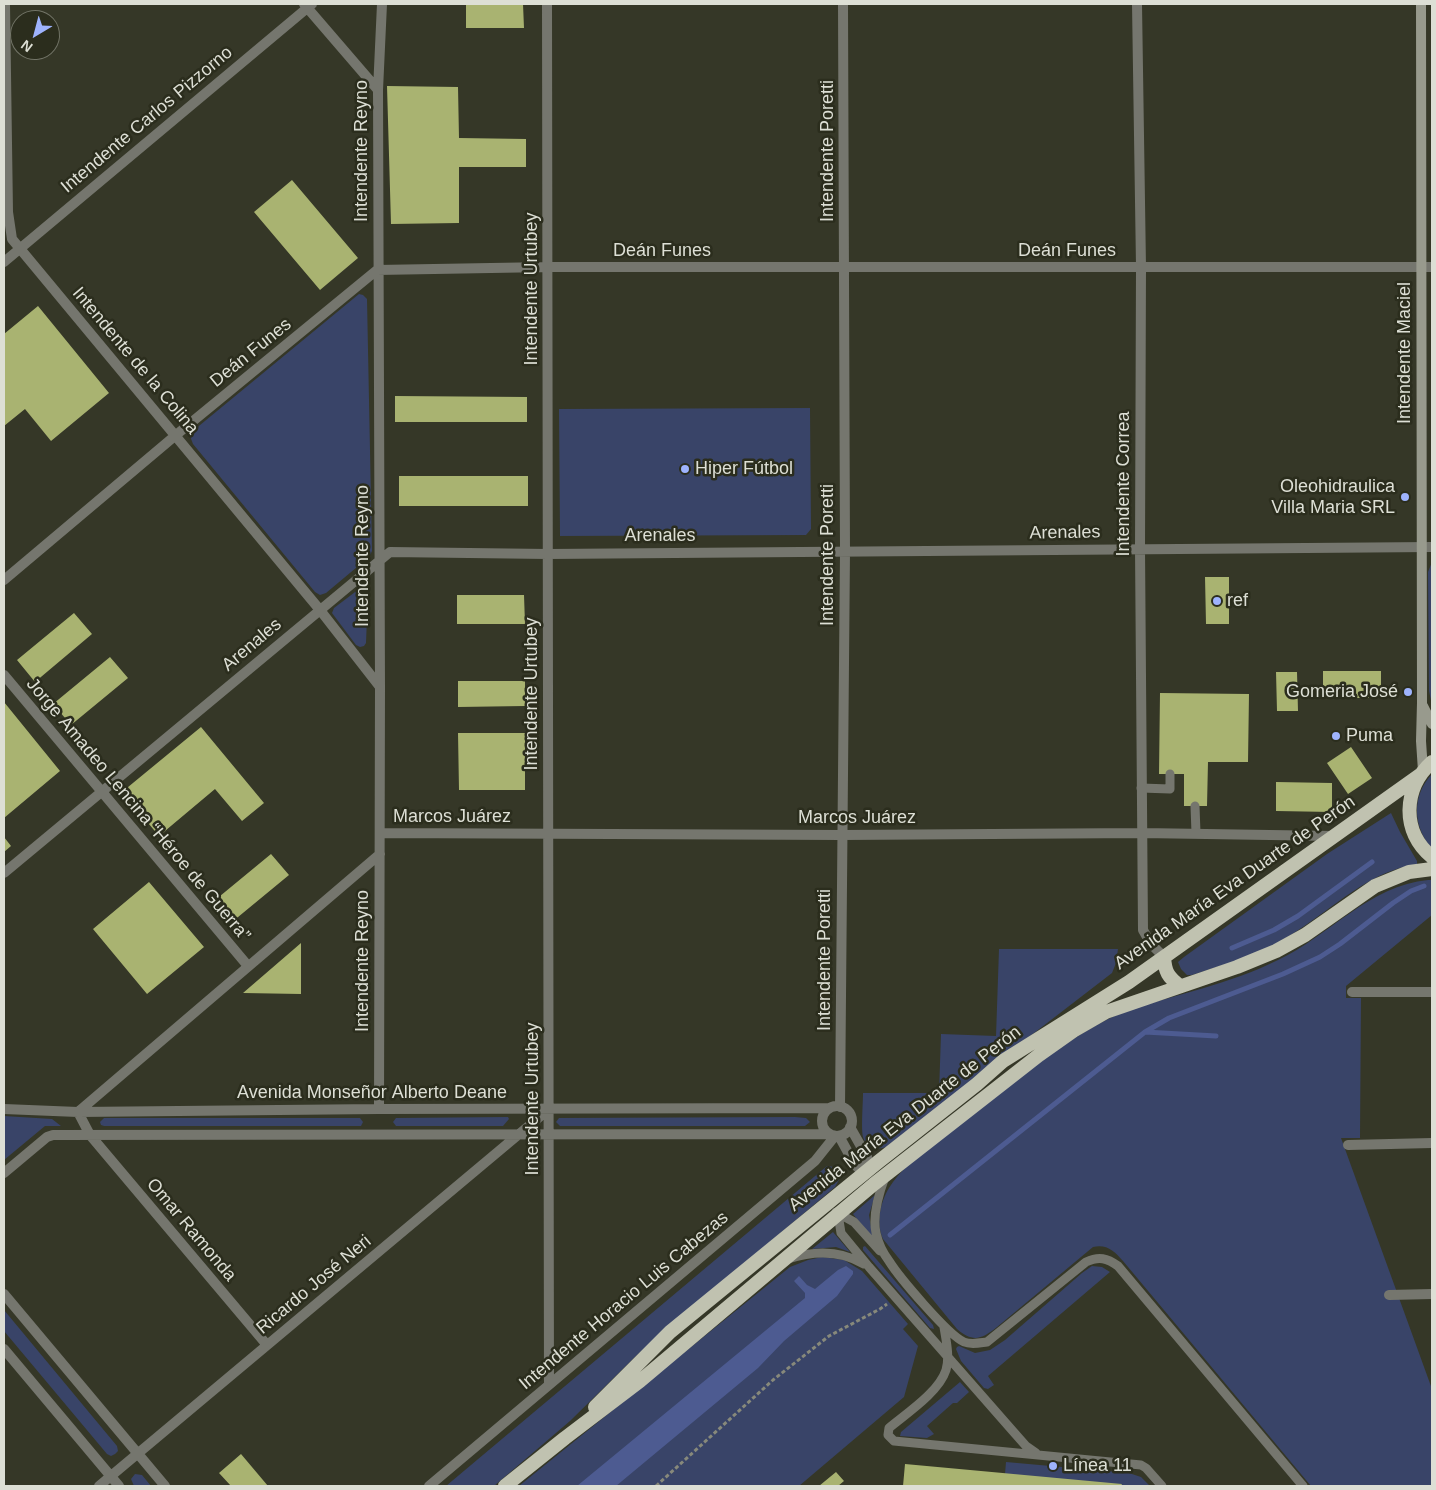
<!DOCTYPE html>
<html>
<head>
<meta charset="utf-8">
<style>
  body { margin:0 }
  #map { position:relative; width:1436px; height:1490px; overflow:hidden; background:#353727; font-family:Arial,sans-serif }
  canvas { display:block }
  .frame { position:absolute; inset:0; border:5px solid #dddfd5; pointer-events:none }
  .north { position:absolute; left:10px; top:10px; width:50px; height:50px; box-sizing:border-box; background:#2b2d1d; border:1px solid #727467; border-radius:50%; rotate:217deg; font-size:14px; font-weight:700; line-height:20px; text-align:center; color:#dddfd5 }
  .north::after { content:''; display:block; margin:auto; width:18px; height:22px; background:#9eb3fd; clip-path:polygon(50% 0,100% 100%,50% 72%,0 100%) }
</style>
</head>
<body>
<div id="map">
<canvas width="1436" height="1490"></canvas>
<div class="frame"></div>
<div class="north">N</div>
</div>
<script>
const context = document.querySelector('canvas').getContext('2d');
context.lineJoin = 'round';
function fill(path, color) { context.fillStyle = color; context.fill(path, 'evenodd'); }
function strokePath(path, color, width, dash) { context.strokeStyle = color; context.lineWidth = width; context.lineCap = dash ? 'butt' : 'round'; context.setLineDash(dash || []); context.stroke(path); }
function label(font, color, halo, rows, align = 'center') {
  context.font = font + ' Arial,sans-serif'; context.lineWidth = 5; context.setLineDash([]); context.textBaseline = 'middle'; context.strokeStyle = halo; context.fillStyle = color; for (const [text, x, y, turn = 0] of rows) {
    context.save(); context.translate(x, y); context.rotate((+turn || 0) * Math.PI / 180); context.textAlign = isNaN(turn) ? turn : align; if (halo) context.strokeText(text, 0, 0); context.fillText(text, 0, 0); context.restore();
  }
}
const green = new Path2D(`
  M359 294 363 295 367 299 372 551 369 557 326 593 320 595 315 592 193 444 190 436 194 430Z
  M810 408 811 529 806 535 560 536 559 409Z
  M1432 562V705L1429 691 1428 572Z
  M363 586 366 588 368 592 366 643 364 646 360 647 356 645 332 613 334 608Z
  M1432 774V849C1413 827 1411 796 1432 774Z
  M1391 813 1400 832 1417 861V864C1409 866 1402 867 1394 870 1354 884 1321 918 1284 939 1256 956 1223 965 1192 975H1187L1181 969 1178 962 1184 957 1327 854Z
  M1428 880H1432V915L1346 986V998H1361L1360 1138H1341L1432 1389V1486H1311L1123 1261C1114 1251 1107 1244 1093 1247L997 1327C982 1339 973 1343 957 1329L883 1239C876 1223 880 1203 889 1188 909 1156 959 1123 989 1101 1033 1068 1075 1032 1126 1011 1177 994 1230 984 1278 960 1329 936 1370 885 1428 880Z
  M999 949H1118L1116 963 1112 973 886 1147C878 1150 866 1148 863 1137 861 1127 863 1104 863 1093H939L941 1034 996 1036Z
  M4 1116 52 1119 61 1126H45L4 1160Z
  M508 1117 509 1119 503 1126H396L393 1122 396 1118Z
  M795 1117 806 1118 810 1122 805 1126H560L556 1122 559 1118Z
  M104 1118H360L363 1122 361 1126H104L101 1125 100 1122Z
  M827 1166 834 1167 840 1173V1178L835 1187 663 1332 637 1355 570 1421 494 1486H446Z
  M875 1195 869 1215 873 1239 853 1214Z
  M833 1232 850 1252 836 1247 812 1249Z
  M865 1246 933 1325 934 1329 930 1328 863 1250V1247Z
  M822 1257 844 1260 862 1271 908 1324 903 1329 918 1346 904 1397 799 1486H519L790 1267 808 1260Z
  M1092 1266 1102 1267 1110 1272 988 1376 994 1385 988 1389 984 1388 961 1361 956 1349 957 1347 959 1346 975 1353 990 1350 1005 1340 1082 1273Z
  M4 1310 117 1446 118 1451 115 1454 111 1456 107 1454 4 1331Z
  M960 1382 969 1392 957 1403H953L927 1426 934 1434 927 1438 900 1436 901 1432Z
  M1006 1462 1129 1473 1141 1477 1150 1486H1121V1485L1005 1474Z
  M135 1474 142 1475 151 1486H134L131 1479Z`);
const water = new Path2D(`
  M846 1266 853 1271V1274L837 1296 784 1341 758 1368 616 1486H577L805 1298V1293L794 1281 799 1276 807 1285 815 1289 838 1270Z`);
const stream = new Path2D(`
  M1232 948 1274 930 1298 916 1372 862
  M1145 1032 1216 1036
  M890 1235 1145 1032 1169 1018 1283 974 1320 957 1340 944 1393 903 1411 891 1424 886`);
const building = new Path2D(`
  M466 4H523L524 28H466Z
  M387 86 458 87 459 138 526 139V167H459V223L391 224Z
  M292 180 358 258 320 290 254 212Z
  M38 306 109 393 51 441 25 409 4 426V334Z
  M395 396 527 397V422H395Z
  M399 476H528V506H399Z
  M1205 577H1229V624H1206Z
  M457 595H524L525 624H457Z
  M74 613 92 634 35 682 17 660Z
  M110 657 128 678 71 725 53 704Z
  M1323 671H1381V691H1369V698H1323Z
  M1276 672H1297L1298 711H1277Z
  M458 681H525V706L458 707Z
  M1160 693 1249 694 1248 762H1208L1207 806H1184V774H1159Z
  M4 702 60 771 4 818Z
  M201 727 264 803 242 821 215 789 159 836 122 792Z
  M458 733H525V790H459Z
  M1351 747 1372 778 1348 794 1327 763Z
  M1276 782 1332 783V812L1276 811Z
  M4 837 11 846 4 852Z
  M271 854 289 875 232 922 214 901Z
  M149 882 204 947 147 994 93 929Z
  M301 943V994L243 993Z
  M241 1454 268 1486H231L219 1473Z
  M905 1464 1122 1484 1121 1486H903Z
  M836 1472 844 1481 838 1486H819Z`);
const path = new Path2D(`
  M656 1486 773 1380 829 1336 880 1309 887 1304`);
const service = new Path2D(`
  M1141 788 1170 789V774
  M1195 806 1196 833
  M885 1177C879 1193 872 1215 876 1233 878 1242 883 1253 889 1261 899 1277 948 1335 964 1342 971 1345 979 1343 987 1342L1086 1262C1099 1256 1107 1258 1118 1266L1303 1486
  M836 1212 854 1222 880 1251
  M838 1214 841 1233 869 1267 1011 1429 1026 1446 1036 1453
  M788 1259C815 1250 840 1250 864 1264
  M944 1327C946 1340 950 1357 946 1370 939 1392 907 1413 889 1428L888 1435 894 1441 1141 1465 1146 1468 1162 1486`);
const minor = new Path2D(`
  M5 4 8 212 12 239 320 610 380 687
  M304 4 378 90
  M547 4 549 1385
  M1137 4 1141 267 1140 549 1143 930 1151 944 1164 957
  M4 262 312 4
  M4 580 176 435 377 270 548 267H1432
  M4 675 248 966
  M380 833 842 835 1142 833 1334 836
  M4 873 390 552 548 554 1432 547
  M1352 992H1432
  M822 1121a15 15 0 1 1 30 0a15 15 0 1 1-30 0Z
  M840 1107 845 552 843 4
  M4 1109 78 1112 379 1109 830 1108
  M379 1109 380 687 378 90 382 4
  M850 1127 867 1157 864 1173
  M839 1136 855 1165 864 1173
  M1348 1145 1432 1143
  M4 1173 47 1137 53 1135 830 1134
  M4 1294 165 1486
  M1389 1295 1432 1294
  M267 1345 90 1135 78 1112 380 854
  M4 1349 119 1486
  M99 1486 549 1109
  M429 1486 815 1161 835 1136`);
const secondary = new Path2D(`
  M1421 4 1422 703 1421 741 1423 771
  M1423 706 1432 724`);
const trunk = new Path2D(`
  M1432 762C1403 788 1401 832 1432 857
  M1164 957C1165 972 1168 977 1180 986
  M595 1407 670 1332 878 1162 977 1084 1003 1061 1129 982 1420 775
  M505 1486 565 1438 640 1381 874 1184 1039 1055 1073 1031 1106 1012 1237 967 1276 951 1305 935 1375 886 1409 872 1432 869`);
const markers = [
  [685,469,5,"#9eb3fd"],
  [1405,497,5,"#9eb3fd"],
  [1217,601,5,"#9eb3fd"],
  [1408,692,5,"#9eb3fd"],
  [1336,736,5,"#9eb3fd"],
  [1053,1466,5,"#9eb3fd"]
];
const streetNames = [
  ["Intendente Carlos Pizzorno",147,120,-40],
  ["Intendente Reyno",362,151,-90],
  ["Intendente Poretti",828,151,-90],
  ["Deán Funes",662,251],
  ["Deán Funes",1067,251],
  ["Intendente Urtubey",532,289,-90],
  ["Deán Funes",251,353,-39],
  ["Intendente Maciel",1405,353,-90],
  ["Intendente de la Colina",135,361,50],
  ["Intendente Correa",1124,484,-90],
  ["Arenales",1065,533,-1],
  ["Arenales",660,536],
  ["Intendente Poretti",828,555,-90],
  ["Intendente Reyno",363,556,-90],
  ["Arenales",252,645,-40],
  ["Intendente Urtubey",532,694,-90],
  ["Jorge Amadeo Lencina “Héroe de Guerra”",138,810,50],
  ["Marcos Juárez",452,817],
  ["Marcos Juárez",857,818],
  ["Avenida María Eva Duarte de Perón",1235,883,-35],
  ["Intendente Poretti",825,960,-90],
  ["Intendente Reyno",363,961,-90],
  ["Avenida Monseñor Alberto Deane",372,1093],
  ["Intendente Urtubey",533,1099,-90],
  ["Avenida María Eva Duarte de Perón",905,1119,-38],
  ["Omar Ramonda",191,1230,50],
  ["Ricardo José Neri",314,1285,-40],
  ["Intendente Horacio Luis Cabezas",624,1301,-40]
];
const poiNames = [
  ["Hiper Fútbol",695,469],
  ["Oleohidraulica",1395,487,"right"],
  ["Villa Maria SRL",1395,508,"right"],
  ["ref",1227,601],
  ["Gomeria José",1398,692,"right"],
  ["Puma",1346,736],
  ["Línea 11",1063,1466]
];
fill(green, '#394468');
fill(water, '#4d5b91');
strokePath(stream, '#4d5b91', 5);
fill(building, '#a9b371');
strokePath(path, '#87897b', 3, [4, 2.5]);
strokePath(service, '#75766e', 9);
strokePath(minor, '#75766e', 10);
strokePath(secondary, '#989a8d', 10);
strokePath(trunk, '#c0c2b0', 14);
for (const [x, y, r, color] of markers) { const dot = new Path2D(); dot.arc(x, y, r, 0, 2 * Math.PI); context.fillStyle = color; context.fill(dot); strokePath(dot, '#2b2d1d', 2); }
label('18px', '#dddfd5', '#2b2d1d', streetNames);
label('18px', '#dddfd5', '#2b2d1d', poiNames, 'left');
</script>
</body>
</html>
